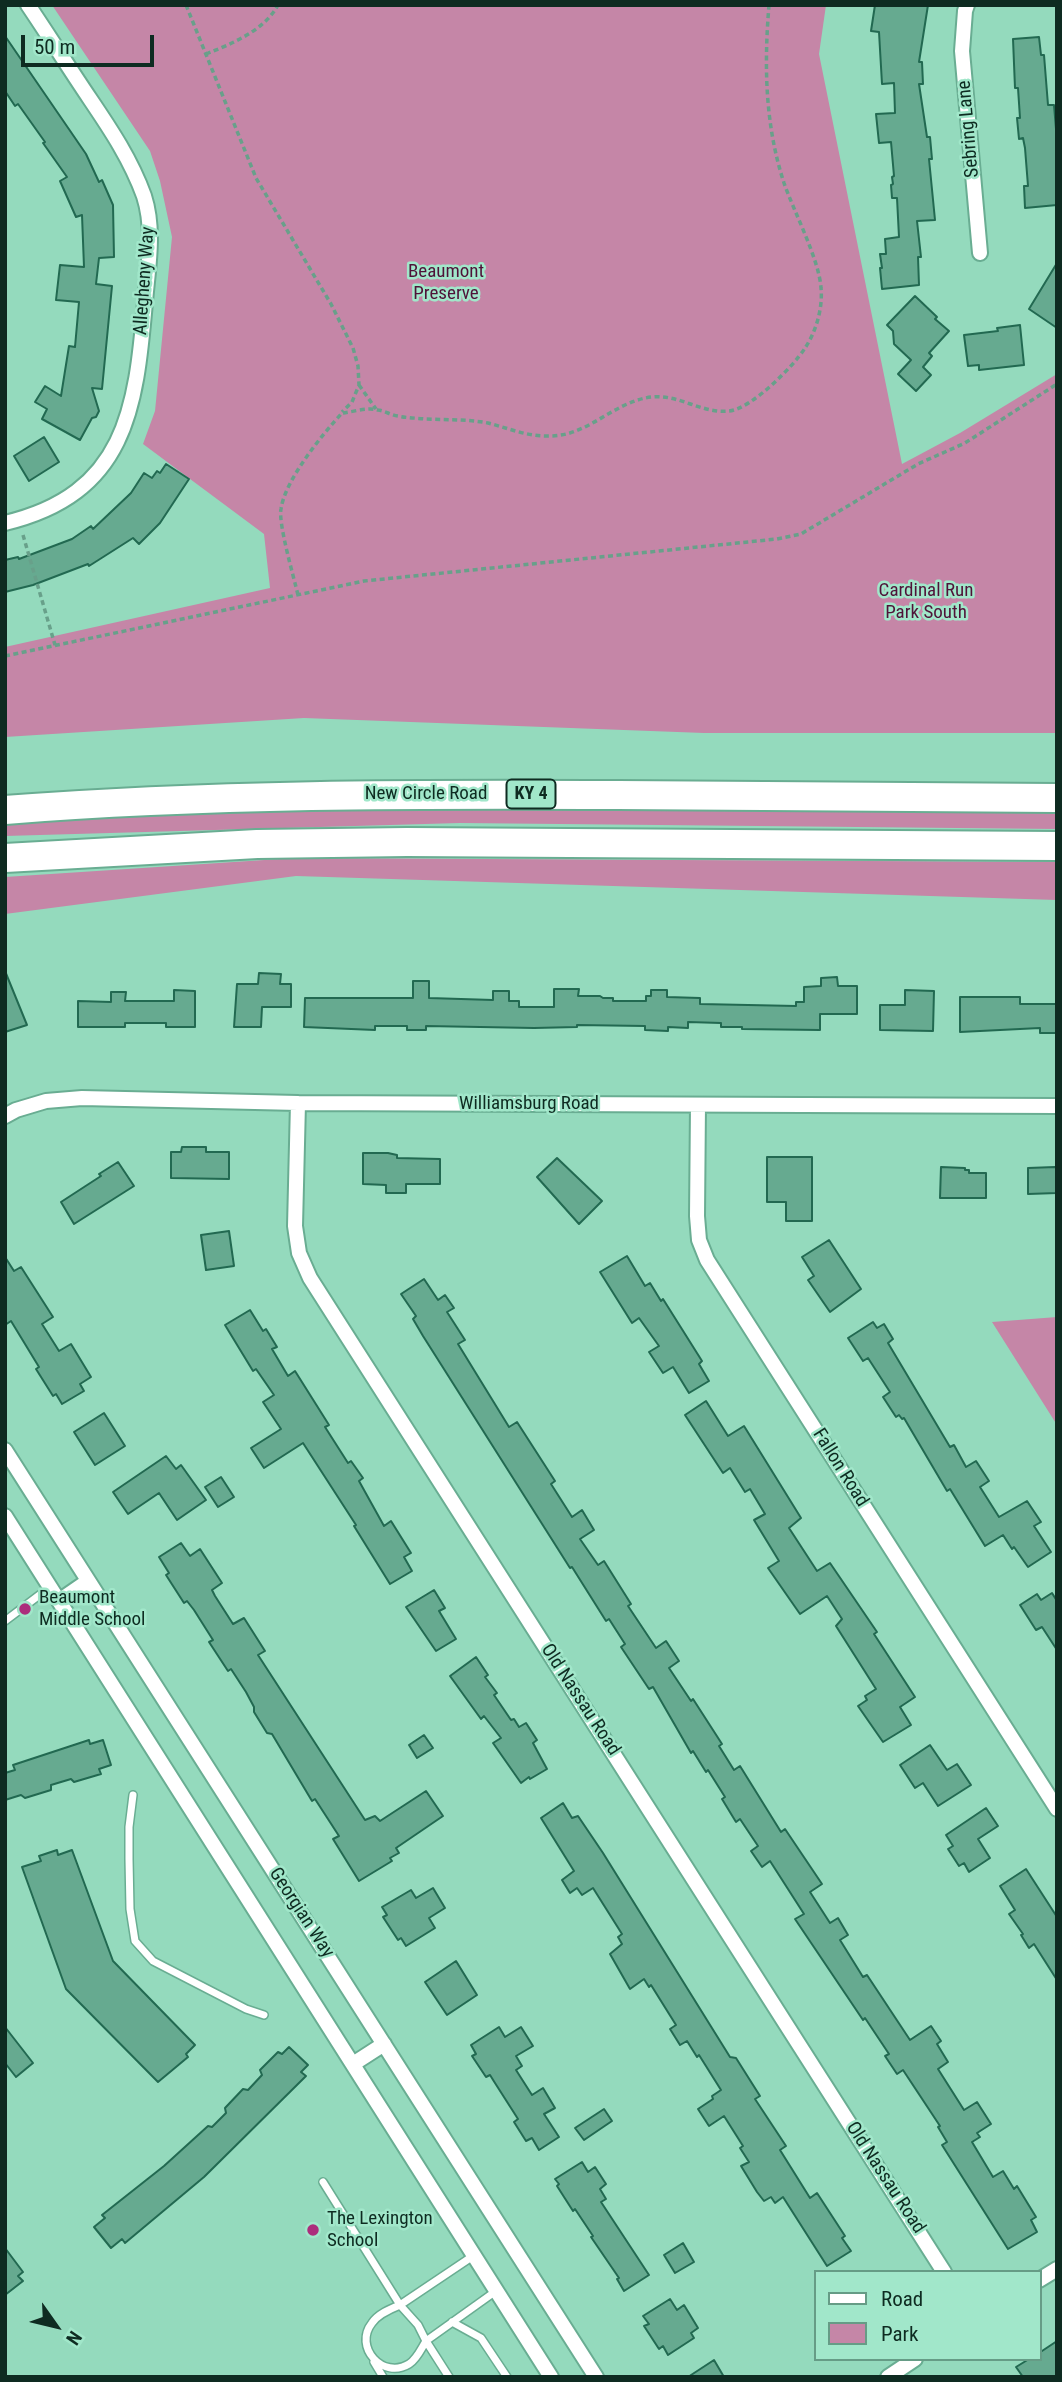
<!DOCTYPE html>
<html>
<head>
<meta charset="utf-8">
<style>
  body { margin:0 }
  #map { position:relative; width:1062px; height:2382px; overflow:hidden; background:#94dabd; font-family:"Roboto Condensed",sans-serif }
  canvas { display:block }
  .frame { position:absolute; inset:0; border:7px solid #0e2b21; pointer-events:none }
  .legend { position:absolute; left:814px; top:2270px; width:228px; height:91px; box-sizing:border-box; background:#a1e7ca; border:2px solid #669c86; margin:0; padding:9px 12px; list-style:none; font-size:21px; color:#0e2b21 }
  .legend li { display:flex; align-items:center; gap:14px; height:35px }
  .legend b { width:35px; border:2px solid #669c86 }
  .north { position:absolute; left:21px; top:2291px; width:70px; height:70px; -webkit-text-stroke:5px #a1e7ca; paint-order:stroke; rotate:124deg; font-size:19px; font-weight:700; line-height:28px; text-align:center; color:#0e2b21 }
  .north::after { content:''; display:block; margin:auto; width:24px; height:32px; background:#0e2b21; clip-path:polygon(50% 0,100% 100%,50% 72%,0 100%) }
  .scale { position:absolute; left:21px; top:35px; width:133px; height:32px; box-sizing:border-box; border:4px solid #0e2b21; border-top:0; padding-left:9px; font-size:21px; line-height:24px; white-space:nowrap; color:#0e2b21; -webkit-text-stroke:5px #a1e7ca; paint-order:stroke }
</style>
</head>
<body>
<div id="map">
<canvas width="1062" height="2382"></canvas>
<div class="frame"></div>
<ul class="legend">
<li><b style="height:9px;background:#fff"></b>Road</li>
<li><b style="height:19px;background:#c586a7"></b>Park</li>
</ul>
<div class="north">N</div>
<div class="scale">50 m</div>
</div>
<script>
const context = document.querySelector('canvas').getContext('2d');
context.lineJoin = 'round';
function fill(path, color) { context.fillStyle = color; context.fill(path, 'evenodd'); }
function strokePath(path, color, width, dash) { context.strokeStyle = color; context.lineWidth = width; context.lineCap = dash ? 'butt' : 'round'; context.setLineDash(dash || []); context.stroke(path); }
function label(font, color, halo, rows, align = 'center') {
  context.font = font + ' "Roboto Condensed",sans-serif'; context.lineWidth = 5; context.setLineDash([]); context.textBaseline = 'middle'; context.strokeStyle = halo; context.fillStyle = color; for (const [text, x, y, turn = 0] of rows) {
    context.save(); context.translate(x, y); context.rotate((+turn || 0) * Math.PI / 180); context.textAlign = isNaN(turn) ? turn : align; if (halo) context.strokeText(text, 0, 0); context.fillText(text, 0, 0); context.restore();
  }
}
const green = new Path2D(`
  M52 5H826L819 54 902 464 960 433 1057 374V733H704L304 718 5 737V647L270 588 264 534 143 444 155 411 172 237 160 181 150 151Z
  M344 805 1057 809V829L460 823 5 836V820Z
  M295 858 1057 862V900L296 876 5 914V877Z
  M1057 1317V1425L992 1322Z`);
const building = new Path2D(`
  M875 5H928L919 62H922L923 84H919L927 137H930L932 159H929L935 220 917 221 921 257H918L919 285 882 289 880 268H882L880 254H886L885 239 899 237 897 198H892L891 185 893 184 892 177 894 176 891 142 879 143 876 114 895 113 894 83 882 84 879 32 871 31Z
  M5 36 86 154 99 182 102 180 113 205 114 257 99 258 96 284 112 286 102 389 92 388 99 411 96 417 92 418 80 440 42 419 47 409 35 402 45 386 61 396 69 346 75 347 79 302 56 300 60 265 84 267 82 215 76 217 60 181 67 177 43 143 45 142 18 104 15 106 5 91Z
  M1039 37 1041 55H1044L1048 105H1054L1057 141V205L1025 208 1024 186H1028L1025 148 1023 138 1019 139 1017 118H1020L1018 88H1015L1013 39Z
  M1057 263V328L1029 309Z
  M915 296 937 317 935 319 949 331 929 353 932 356 923 367 931 375 916 391 898 374 911 360 894 344 893 331 887 325Z
  M1020 325 1024 365 979 370V365L968 366 964 335 998 331 997 328Z
  M44 437 59 462 29 481 14 456Z
  M166 464 189 479 160 523 139 544 133 538 89 566 88 564 33 585 5 592V560L18 557 19 559 72 539 91 526 93 529 131 493 144 473 152 478 157 471 160 473Z
  M5 971 27 1025 5 1032Z
  M259 973 281 974 280 984H291V1007H262L261 1027H234L237 984H258Z
  M837 977 838 986H857V1014H820V1030L742 1029V1027H721V1023L688 1022V1028L668 1027V1031L645 1030V1026L577 1025V1027L534 1028 426 1026V1030H407V1026H375V1030L304 1027 305 998H413V981H429V998L493 1000V991H509V1001H519V1007H554V989H579L578 996H600L603 998H613V1001H646V996H651V990H667V997L700 998V1004L796 1006V1002H804V987L821 986V978Z
  M174 990 195 991V1027H166V1023H125V1027H78V1001L111 1002V992H126L125 1001H174Z
  M905 990 934 991 933 1031 880 1030V1005H905Z
  M960 997H1020V1004H1057V1033H1040V1028L960 1032Z
  M182 1147H206V1152H229V1179L171 1178V1152H181Z
  M363 1153H388L397 1155V1158L440 1159V1184H406V1193H386V1185L363 1184Z
  M767 1157H812V1221H786V1202H767Z
  M557 1158 602 1201 579 1224 537 1177Z
  M118 1162 134 1186 74 1224 61 1202 101 1176 99 1174Z
  M941 1167 965 1168V1170H969V1173H986V1198H940Z
  M1055 1167 1057 1168V1193L1028 1194V1168Z
  M229 1231 234 1266 206 1270 201 1235Z
  M829 1240 861 1289 830 1312 808 1280 814 1276 802 1257Z
  M627 1256 645 1286 650 1283 661 1301 663 1299 702 1361 699 1364 709 1381 689 1393 673 1367 663 1373 649 1352 659 1346 639 1318 632 1323 600 1272Z
  M5 1257 14 1271 21 1267 53 1317 42 1324 59 1351 71 1344 91 1377 80 1384 84 1391 62 1404 56 1394 53 1396 36 1369 39 1367 11 1321 5 1325Z
  M424 1279 438 1300 445 1295 454 1308 447 1312 465 1340 458 1344 509 1427 517 1422 555 1481 551 1484 572 1517 582 1510 594 1530 580 1539 598 1565 604 1561 631 1604 628 1606 656 1648 666 1641 679 1661 669 1668 691 1701 693 1699 722 1744 719 1746 734 1770 740 1766 781 1832 785 1829 822 1884 810 1892 830 1923 838 1918 848 1935 840 1940 863 1977 867 1975 910 2040 931 2026 941 2041 937 2044 948 2062 938 2069 964 2110 977 2102 991 2124 977 2133 980 2137 972 2142 993 2177 1003 2171 1014 2189 1017 2186 1036 2217 1031 2220 1037 2232 1008 2249 942 2145 947 2142 938 2127 940 2126 903 2070 897 2074 885 2056 889 2054 865 2018 863 2020 795 1919 804 1914 770 1861 762 1867 751 1851 758 1846 740 1819 736 1822 722 1799 725 1797 708 1770 706 1772 693 1751 691 1753 653 1687 649 1689 621 1647 625 1644 609 1619 606 1621 572 1567 570 1568 423 1336 413 1319 416 1316 401 1294Z
  M250 1310 263 1331 266 1329 277 1347 272 1349 288 1376 295 1371 329 1425 325 1427 348 1463 351 1461 363 1478 359 1481 384 1526 391 1521 411 1553 404 1557 412 1571 390 1584 354 1526 356 1525 303 1443 264 1468 251 1448 281 1429 263 1402 274 1395 256 1369 253 1371 225 1325Z
  M873 1322 877 1328 884 1324 893 1339 888 1343 950 1447 954 1445 966 1467 976 1461 989 1481 980 1487 999 1517 1027 1501 1041 1522 1034 1526 1051 1552 1028 1567 1014 1547 1012 1549 1003 1535 985 1546 950 1489 947 1491 904 1418 902 1419 899 1415 896 1417 883 1397 890 1392 868 1358 863 1361 848 1338Z
  M706 1401 728 1436 744 1426 801 1518 789 1528 817 1571 830 1563 877 1632 874 1634 915 1697 900 1707 911 1725 883 1742 858 1706 867 1700 865 1696 876 1689 836 1626 842 1619 827 1596 800 1614 768 1568 779 1561 754 1520 765 1514 750 1489 745 1492 730 1468 723 1473 685 1415Z
  M104 1413 125 1446 95 1465 74 1432Z
  M166 1456 176 1469 181 1465 206 1500 177 1520 159 1493 128 1514 113 1492Z
  M221 1477 234 1497 218 1507 205 1487Z
  M181 1543 190 1556 200 1549 222 1583 212 1590 215 1596 233 1624 244 1618 265 1651 258 1655 365 1820 375 1816 380 1821 426 1791 443 1816 396 1848 399 1853 390 1858 392 1861 359 1881 333 1839 339 1836 315 1799 312 1801 272 1734 267 1733 254 1712V1707L246 1692 231 1669 228 1671 209 1642 213 1640 194 1610 187 1601 184 1603 166 1575 169 1573 159 1557Z
  M434 1590 445 1608 439 1611 456 1639 436 1651 406 1607Z
  M1052 1593 1057 1601V1650L1042 1627 1036 1630 1020 1605 1037 1594 1041 1600Z
  M476 1657 488 1675 485 1677 497 1693 494 1695 511 1720 514 1719 519 1727 526 1723 537 1740 533 1743 547 1769 530 1779 529 1777 521 1783 493 1743 501 1738 484 1716 481 1719 450 1676Z
  M424 1735 433 1748 417 1758 409 1745Z
  M89 1740 90 1744 103 1740 111 1765 99 1769 101 1774 74 1782 71 1779 51 1785V1790L25 1798 21 1795 5 1800V1773L15 1770 13 1765Z
  M930 1745 947 1770 957 1764 971 1785 938 1806 923 1783 915 1788 900 1765Z
  M563 1803 572 1818 578 1816 603 1853 730 2057 736 2058 760 2096 755 2099 786 2146 780 2150 810 2198 817 2193 845 2236 842 2238 851 2251 827 2266 783 2197 775 2203 771 2197 764 2201 757 2192 741 2166 749 2162 740 2148 743 2146 724 2116 709 2126 698 2109 713 2099 712 2096 721 2090 699 2055 697 2057 687 2041 680 2045 670 2029 676 2025 651 1985 649 1987 644 1979 630 1989 610 1954 622 1944 618 1937 622 1934 593 1888 582 1895 577 1888 570 1893 562 1880 574 1871 541 1818Z
  M986 1808 998 1826 978 1839 990 1858 969 1872 964 1863 959 1866 948 1849 953 1846 946 1835Z
  M57 1850 58 1855 72 1850 113 1961 195 2045 186 2054 188 2057 158 2082 66 1989 22 1867 41 1861 39 1856Z
  M1026 1869 1057 1917V1980L1034 1944 1029 1948 1021 1935 1023 1934 1009 1914 1015 1910 1000 1886Z
  M433 1888 445 1908 429 1918 435 1928 406 1946 401 1938 398 1940 383 1917 387 1915 382 1907 411 1890 416 1898Z
  M456 1961 477 1995 447 2015 425 1982Z
  M5 2027 33 2063 16 2077 5 2063Z
  M499 2027 505 2037 521 2027 533 2046 516 2056 522 2066 516 2070 532 2095 543 2088 555 2108 544 2114 559 2137 539 2150 532 2138 526 2141 514 2122 518 2119 495 2083 490 2075 486 2077 472 2056 476 2054 471 2045Z
  M289 2047 308 2065 301 2072 306 2076 204 2177 125 2243 122 2239 111 2248 94 2227 105 2218 102 2215 164 2166 208 2126 212 2127 226 2113 225 2108 243 2089 248 2090 262 2075 260 2070 278 2052 282 2054Z
  M604 2109 612 2121 584 2140 575 2128Z
  M582 2162 588 2172 595 2167 606 2184 600 2189 606 2199 601 2202 649 2275 624 2291 617 2279 619 2278 591 2237 593 2236 575 2209 573 2211 557 2186 559 2184 555 2179Z
  M683 2243 694 2262 675 2273 664 2255Z
  M5 2248 23 2272 18 2276 23 2281 5 2295Z
  M670 2299 677 2310 684 2305 698 2328 691 2333 694 2338 668 2355 663 2346 659 2349 644 2326 649 2324 643 2316Z
  M1057 2341V2377H1023L1016 2367 1029 2359H1039V2353Z
  M714 2360 724 2377H688Z`);
const path = new Path2D(`
  M186 5 256 178 331 304 353 348 358 366 359 385 352 402 342 412
  M206 54C231 44 264 31 278 5
  M359 385 376 409
  M23 535 55 645
  M298 595C294 578 278 523 281 509 285 480 322 435 342 413 353 412 367 407 378 410 385 411 391 415 398 416 407 418 416 418 425 419 446 420 467 419 488 423 508 428 528 437 550 436 589 436 614 401 652 397 679 394 702 414 729 411 751 409 793 367 805 348 816 332 823 308 821 288 819 259 794 212 784 183 765 125 764 66 769 5
  M5 656 364 581 777 539 801 534 918 464 965 443 1057 384`);
const lane = new Path2D(`
  M5 1621 50 1587
  M133 1795 129 1827V1859L130 1909 135 1941 153 1961 246 2009 264 2015
  M323 2182 400 2305 473 2256
  M400 2305 418 2325 426 2341C421 2349 417 2359 409 2364 383 2380 353 2347 372 2323 378 2314 390 2309 400 2305Z
  M452 2322 481 2338 507 2377
  M374 2362 383 2377
  M449 2377 426 2341 496 2291`);
const street = new Path2D(`
  M967 5 965 11 962 51 980 253
  M5 523C126 494 136 409 145 302 148 267 155 230 144 196 131 160 111 130 90 99 69 68 49 36 28 5
  M298 1103 295 1226 299 1253 310 1278 944 2272
  M698 1105 697 1216 699 1240 707 1260 1057 1809
  M5 1116 16 1110 46 1101 82 1098 298 1103 1057 1106
  M5 1450 596 2377
  M5 1516 551 2377
  M59 1601 88 1581
  M353 2064 384 2044
  M1039 2280 1057 2269
  M888 2377 915 2359`);
const highway = new Path2D(`
  M5 810C209 794 413 794 618 795 764 796 910 797 1057 798
  M5 858 257 844 407 842 1057 846`);
const markers = [
  [25,1609,7,"#ac2d7c"],
  [313,2230,7,"#ac2d7c"]
];
const shields = [
  [531,794,49]
];
const shieldNames = [
  ["KY 4",531,794]
];
const streetNames = [
  ["Sebring Lane",969,129,-95],
  ["Allegheny Way",145,281,-86],
  ["New Circle Road",426,794],
  ["Williamsburg Road",529,1104],
  ["Fallon Road",840,1468,58],
  ["Old Nassau Road",580,1700,57],
  ["Georgian Way",301,1913,57],
  ["Old Nassau Road",885,2178,57]
];
const parkNames = [
  ["Beaumont",446,272],
  ["Preserve",446,294],
  ["Cardinal Run",926,591],
  ["Park South",926,613]
];
const poiNames = [
  ["Beaumont",39,1598],
  ["Middle School",39,1620],
  ["The Lexington",327,2219],
  ["School",327,2241]
];
fill(green, '#c586a7');
fill(building, '#66aa90');
strokePath(building, '#226951', 2);
strokePath(lane, '#69ad92', 10);
strokePath(street, '#69ad92', 18);
strokePath(highway, '#69ad92', 32);
strokePath(path, '#68a08a', 3.5, [5, 3.5]);
strokePath(lane, '#fff', 7);
strokePath(street, '#fff', 14);
strokePath(highway, '#fff', 28);
for (const [x, y, r, color] of markers) { const dot = new Path2D(); dot.arc(x, y, r, 0, 2 * Math.PI); context.fillStyle = color; context.fill(dot); strokePath(dot, '#a1e7ca', 2.5); }
for (const [x, y, w] of shields) { const box = new Path2D(); box.roundRect(x - w / 2, y - 14.5, w, 29, 5); context.fillStyle = '#a1e7ca'; context.fill(box); strokePath(box, '#0e2b21', 2); }
label('bold 18px', '#0e2b21', null, shieldNames);
label('19px', '#0e2b21', '#a1e7ca', streetNames);
label('19px', '#4f1238', '#a1e7ca', parkNames);
label('19px', '#0e2b21', '#a1e7ca', poiNames, 'left');
</script>
</body>
</html>
